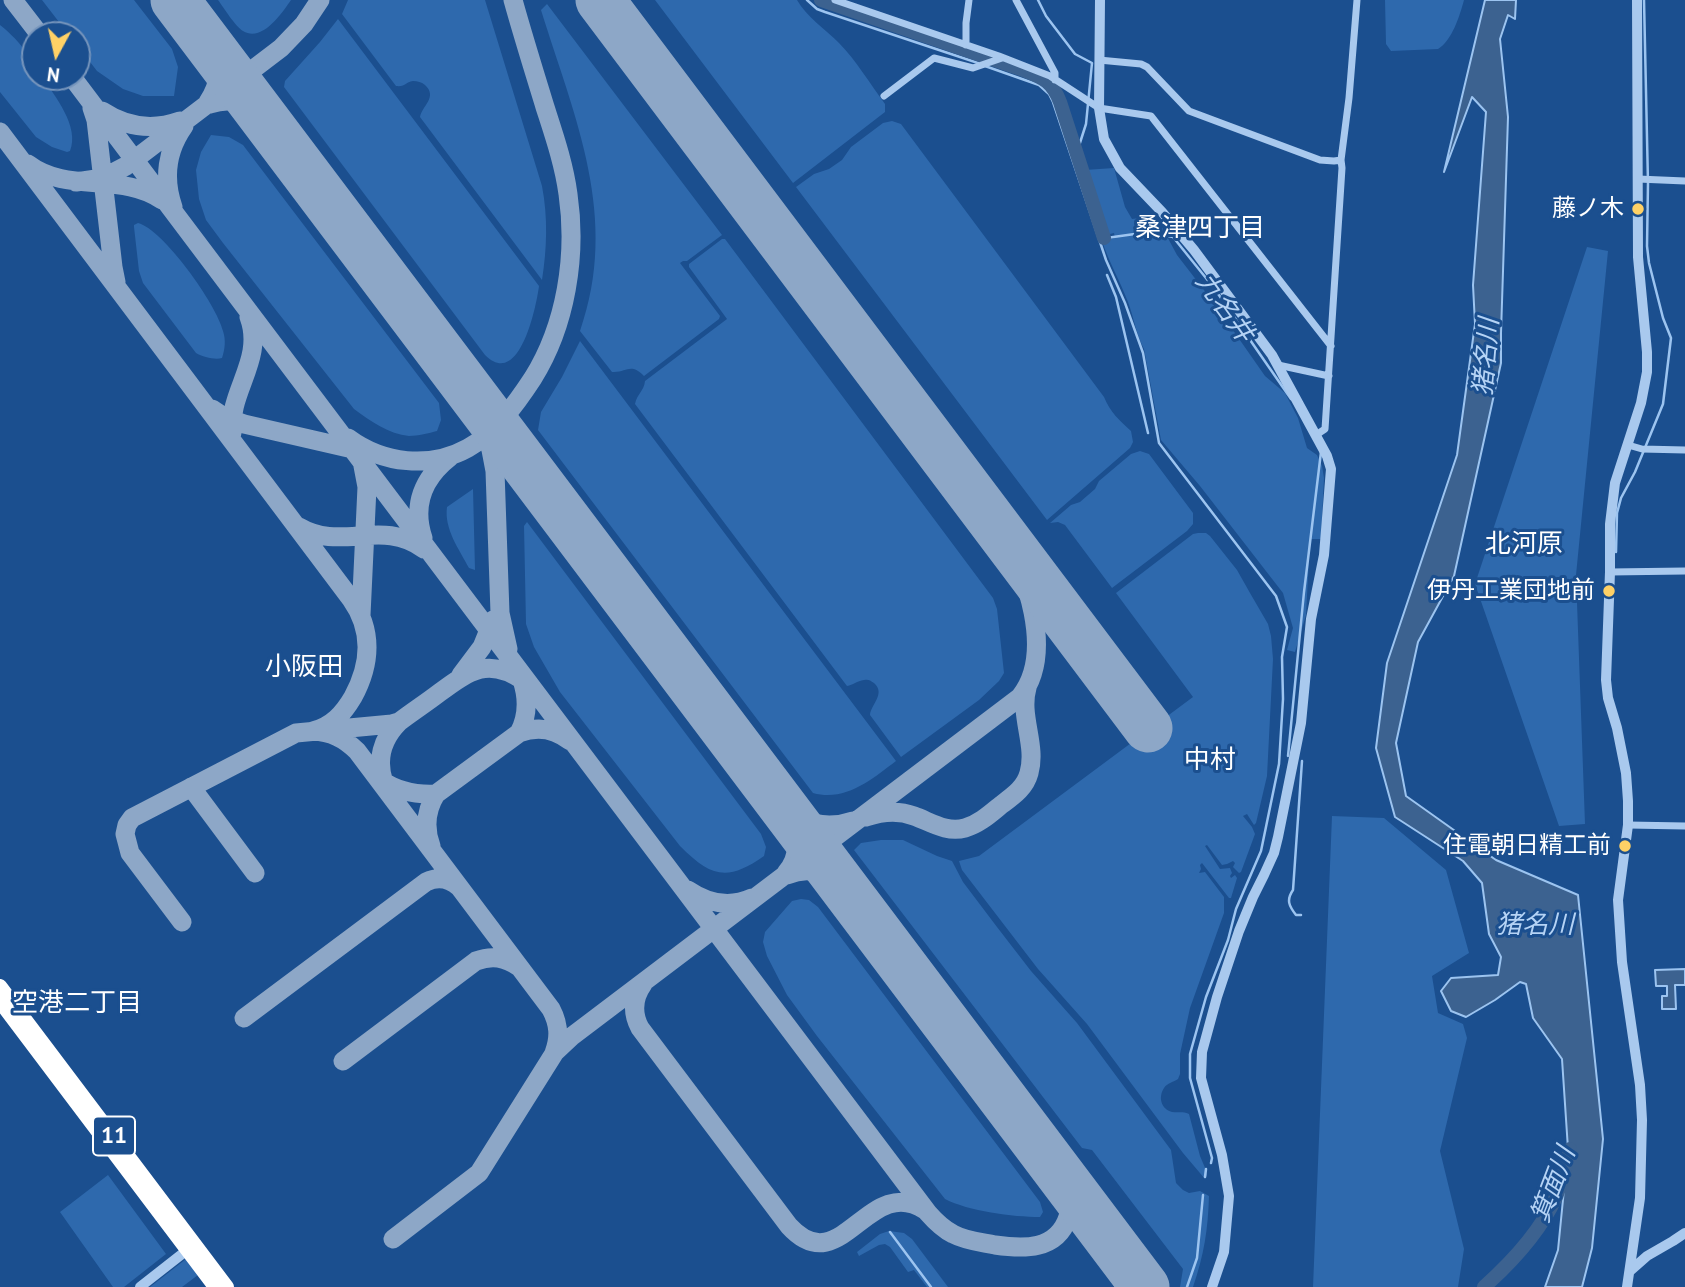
<!DOCTYPE html>
<html>
<head>
<meta charset="utf-8">
<style>
  body { margin:0 }
  #map { position:relative; width:1685px; height:1287px; overflow:hidden; background:#1b4f8f; font-family:"PT Sans",sans-serif }
  canvas { display:block }
  .north { position:absolute; left:21px; top:21px; width:70px; height:70px; box-sizing:border-box; background:#1b4f8f; border:2px solid #7695bc; border-radius:50%; rotate:188deg; font-size:19px; font-weight:700; line-height:28px; text-align:center; color:#fff }
  .north::after { content:''; display:block; margin:auto; width:24px; height:32px; background:#ffd166; clip-path:polygon(50% 0,100% 100%,50% 72%,0 100%) }
</style>
</head>
<body>
<div id="map">
<canvas width="1685" height="1287"></canvas>
<div class="north">N</div>
</div>
<script>
const context = document.querySelector('canvas').getContext('2d');
context.lineJoin = 'round';
function fill(path, color) { context.fillStyle = color; context.fill(path, 'evenodd'); }
function strokePath(path, color, width, dash) { context.strokeStyle = color; context.lineWidth = width; context.lineCap = dash ? 'butt' : 'round'; context.setLineDash(dash || []); context.stroke(path); }
function label(font, color, halo, rows, align = 'center') {
  context.font = font + ' "PT Sans","Noto Sans JP",sans-serif'; context.lineWidth = 6; context.setLineDash([]); context.textBaseline = 'middle'; context.strokeStyle = halo; context.fillStyle = color; for (const [text, x, y, turn = 0] of rows) {
    context.save(); context.translate(x, y); context.rotate((+turn || 0) * Math.PI / 180); context.textAlign = isNaN(turn) ? turn : align; if (halo) context.strokeText(text, 0, 0); context.fillText(text, 0, 0); context.restore();
  }
}
const green = new Path2D(`
  M42 0H134L172 49 178 67 174 96H143L123 89 97 71 77 45V35H69Z
  M218 0H291C282 13 262 43 243 31 235 26 224 8 218 0Z
  M348 0H485L542 186C548 217 547 249 542 280L420 117C422 106 438 97 425 85 421 82 418 81 413 81 405 82 406 87 396 86L342 14Z
  M655 0H797C807 17 825 29 839 43 855 59 871 85 885 104V112L793 183Z
  M1385 0H1464C1460 15 1452 41 1438 49L1391 51 1386 44Z
  M547 4 722 235 687 261H683L680 263 720 316 719 319 644 376C630 362 627 373 612 372L580 331C620 217 575 119 541 10Z
  M338 19 539 286C536 309 519 389 485 355L284 87 285 81 320 42Z
  M0 25C15 37 35 57 35 77H42C55 96 80 127 70 151L67 152 52 147 36 137 0 92Z
  M892 121 901 124 1104 397C1110 412 1120 421 1131 431L1133 442 1130 448 1047 520 796 187 814 174 829 169 842 160 851 147 883 123Z
  M211 135 229 137 243 145 439 403 441 420 437 431C429 433 418 436 409 436 389 434 370 421 354 409L223 243 206 220 199 199 196 170 201 152Z
  M1114 168 1125 207 1132 219 1156 216 1177 255 1214 303 1265 376 1285 393 1298 418 1307 448 1317 455 1322 466 1324 478 1321 539H1310L1306 615 1295 652 1287 650 1293 628 1283 593 1200 486 1161 440 1144 349C1136 334 1134 318 1128 302 1120 281 1109 262 1102 241L1115 238 1114 233 1106 235 1096 200 1085 170Z
  M138 223C163 229 217 305 223 331 226 340 225 349 222 358 215 360 203 357 196 353L143 283 139 271 134 227V225Z
  M722 239H725L993 598 997 609 1004 673 999 681 979 700 901 757 870 715C871 704 886 694 874 683 870 680 868 679 864 680 857 681 853 685 847 686L635 404C637 394 644 391 645 381L727 319 689 267V264Z
  M1587 247 1608 251 1576 575 1585 824 1559 826 1475 584Z
  M580 341 896 761C872 779 846 802 813 793L538 430 541 412 562 377Z
  M1140 451 1149 454 1193 513V524L1187 531 1112 588 1065 525 1058 522 1050 523 1071 505 1080 502 1095 489 1099 481 1131 454Z
  M473 489 475 570 469 568C459 549 444 529 447 507Z
  M527 522 761 834 766 847 764 856C727 882 711 877 680 846L560 692 534 647 526 624 524 526Z
  M1198 533H1206L1210 536 1237 570 1250 593 1268 624 1271 636 1273 659 1267 776 1256 823 1254 825 1247 814 1243 816 1252 827 1255 834 1241 872 1239 873 1233 867 1235 863 1233 861 1227 864 1222 865 1207 845 1205 846 1220 869 1230 868 1232 873 1230 876 1231 878 1235 875 1237 878 1231 898H1229L1202 863 1200 865 1201 869 1199 873 1205 872 1224 897V913L1190 1008 1180 1054V1074L1178 1079C1174 1082 1167 1083 1164 1088 1158 1097 1161 1109 1172 1112 1179 1113 1182 1111 1189 1114L1200 1156 1206 1170 1207 1175 1205 1179 1183 1153 1087 1024 1038 969 962 870 959 861 979 856 1193 697 1116 593 1193 534Z
  M1332 816 1384 818 1446 870 1469 953 1432 976 1438 1013 1463 1024 1467 1038 1440 1151 1464 1249 1458 1287H1313Z
  M881 840H903L937 856 952 861 963 882 997 927 1031 971 1077 1023 1171 1150 1176 1183 1183 1190 1189 1193 1200 1191 1209 1196C1208 1230 1204 1255 1193 1287H1180L1183 1269 1092 1150 1082 1148 854 850 861 843Z
  M801 899 809 900 818 907 1040 1202 1043 1212 1040 1217C1013 1217 968 1211 945 1199L817 1036 787 995 767 956 763 942 765 932 792 901Z
  M108 1175 166 1254 124 1287H113L60 1212Z
  M889 1231 904 1233 912 1239 948 1287H927L914 1270 908 1272 890 1247 885 1244 879 1245 859 1256 857 1252 880 1234Z
  M186 1259 198 1275 182 1287H150Z`);
const water = new Path2D(`
  M1485 0H1516L1515 19 1508 15 1500 39 1508 117 1501 333V363L1454 576 1418 642 1396 743 1406 796 1496 860 1578 895 1603 1139 1592 1248 1582 1287H1545L1558 1250 1568 1149 1562 1059 1533 1018 1526 984 1520 982 1495 1000 1466 1017 1451 1011 1441 991 1451 978 1498 975 1501 957 1489 934 1482 883 1463 861 1395 817 1376 748 1387 663 1457 455 1475 324 1473 285 1486 112 1472 97 1444 172Z
  M1685 969V985H1675L1676 1009H1662V996H1667V986H1656L1655 970Z`);
const stream = new Path2D(`
  M807 0 817 9 825 12 978 63
  M1038 0 1046 16 1075 54 1092 63 1086 124 1078 149 1089 183 1088 186
  M985 66 1039 85 1049 94 1053 102 1099 239
  M1107 275 1116 297 1148 433
  M1616 552 1617 513 1621 498 1635 472 1663 404 1671 338 1663 318 1649 263 1647 246 1648 183 1644 0
  M1288 756 1304 592 1321 452
  M1301 915H1296C1289 906 1286 900 1293 890L1302 761
  M1211 1163 1212 1158 1190 1078V1054L1206 997 1228 940 1236 909 1261 851 1279 764 1283 699 1282 657 1287 627 1276 596 1159 443 1143 353 1125 303 1106 260 1099 239 1149 232 1173 237 1214 288 1291 399
  M1205 1177 1206 1169
  M890 1232 931 1287
  M1187 1287 1197 1258 1203 1195`);
const river = new Path2D(`
  M821 0 1023 70C1043 78 1052 81 1060 102L1104 238
  M1484 1287C1512 1262 1540 1232 1556 1197 1562 1181 1566 1165 1570 1149`);
const taxiway = new Path2D(`
  M13 0 40 35
  M72 77 928 1213C935 1221 943 1229 953 1234 966 1241 980 1242 995 1245 1023 1249 1057 1251 1068 1217 1072 1202 1069 1189 1061 1176
  M208 102C221 83 221 67 210 47
  M210 104C234 96 249 104 266 121
  M92 108 96 120 113 267 116 282
  M102 111C126 127 152 131 180 121
  M0 132 351 599C373 630 371 664 353 697 343 714 332 726 313 731
  M28 164C67 194 122 172 162 200
  M76 182 103 178 126 166 281 48 304 24 320 0
  M173 207C163 178 167 150 184 126
  M460 379 479 411 491 450 495 471 500 613 508 649
  M212 409 224 417 244 424 357 450
  M232 433C228 391 265 360 249 317
  M348 438C383 464 430 469 468 448 495 433 516 404 533 378 566 325 577 256 568 194 564 164 554 135 545 107 534 71 523 36 513 0
  M299 527C341 552 382 518 424 549
  M423 538C412 505 423 478 450 457
  M361 615 367 487 363 466
  M461 675 482 647 493 620
  M313 731C331 732 344 738 357 751L551 1009C559 1024 560 1037 554 1053
  M519 733C528 716 528 698 522 680
  M381 780C397 791 417 795 436 794
  M384 783C376 760 382 739 399 722 412 712 426 703 439 693 470 670 489 657 524 681
  M191 787 255 873
  M780 804C800 824 827 830 853 821
  M866 817C881 812 898 810 914 816 931 822 946 833 965 828 979 824 990 814 1001 805 1013 796 1025 788 1029 773 1037 745 1019 716 1027 688
  M431 846C424 827 426 810 436 794L519 733C537 726 554 728 570 741
  M786 873C800 857 800 834 789 816
  M787 875C808 866 828 872 844 888
  M688 890C707 903 730 908 752 898
  M182 922 130 853 125 834 127 825 132 818 296 733 392 724 399 722
  M643 984C633 998 632 1013 640 1028L789 1226C841 1283 868 1173 925 1210
  M244 1018 426 882C438 876 449 878 459 887
  M343 1061 476 961C492 955 505 957 519 967
  M393 1239 479 1173 555 1052 571 1037 1020 697C1055 654 1027 571 999 530`);
const runway = new Path2D(`
  M175 0 1145 1287
  M600 0 1148 728`);
const minor = new Path2D(`
  M835 0 999 56 1050 76 1099 108 1151 116 1331 346
  M1016 0 1055 73V80
  M966 45V23L969 0
  M1099 60 1141 64 1147 67 1189 111 1320 160 1334 161 1341 160
  M884 96 934 58 973 68 1002 58
  M1638 179 1685 181
  M1278 365 1329 376
  M1316 435 1325 429 1342 168 1341 160 1349 98 1357 0
  M1628 445 1642 449 1685 450
  M1610 572 1685 571
  M1628 825 1685 826`);
const tertiary = new Path2D(`
  M1100 0 1099 108 1104 139 1120 168 1162 212 1194 250 1272 355 1327 456 1331 469 1324 555 1311 619 1301 723 1278 837 1274 853 1264 875 1253 897 1239 931 1217 997 1202 1052 1201 1078 1222 1155 1229 1196 1224 1252 1212 1287
  M1630 1271 1647 1256 1673 1241 1685 1233
  M140 1287 191 1247
  M1627 1287 1640 1198 1642 1120 1640 1085 1622 962 1618 900 1628 825V801L1626 773 1617 728 1608 698 1606 680 1610 572V524L1615 483 1641 403 1647 372V352L1638 257 1637 0`);
const motorway = new Path2D(`
  M0 986 227 1287`);
const motorwayBridge = new Path2D(`
  M0 1002 215 1287`);
const markers = [
  [1638,209,7,"#ffd166"],
  [1609,591,7,"#ffd166"],
  [1625,846,7,"#ffd166"]
];
const shields = [
  [114,1136,42]
];
const shieldNames = [
  ["11",114,1136]
];
const poiNames = [
  ["藤ノ木",1624,209],
  ["伊丹工業団地前",1595,591],
  ["住電朝日精工前",1611,846]
];
const neighbourhoodNames = [
  ["桑津四丁目",1200,229],
  ["北河原",1524,545],
  ["小阪田",304,668],
  ["中村",1210,761],
  ["空港二丁目",77,1004]
];
const waterNames = [
  ["九名井",1224,308,54],
  ["猪名川",1487,357,-85],
  ["猪名川",1535,926],
  ["箕面川",1554,1185,-69]
];
fill(green, '#2e69ad');
fill(water, '#3c6290');
strokePath(water, '#9cc4f0', 2);
strokePath(stream, '#9cc4f0', 2.5);
strokePath(river, '#3c6290', 14);
strokePath(taxiway, '#8da7c7', 19);
strokePath(runway, '#8da7c7', 49);
strokePath(minor, '#a9c9ee', 7);
strokePath(tertiary, '#a9c9ee', 10);
strokePath(motorway, '#fff', 14);
strokePath(motorwayBridge, '#fff', 14);
for (const [x, y, r, color] of markers) { const dot = new Path2D(); dot.arc(x, y, r, 0, 2 * Math.PI); context.fillStyle = color; context.fill(dot); strokePath(dot, '#1b4f8f', 2.5); }
for (const [x, y, w] of shields) { const box = new Path2D(); box.roundRect(x - w / 2, y - 19.5, w, 39, 5); context.fillStyle = '#1b4f8f'; context.fill(box); strokePath(box, '#fff', 2); }
label('bold 23px', '#fff', null, shieldNames);
label('24px', '#fff', '#1b4f8f', poiNames, 'right');
label('26px', '#fff', '#1b4f8f', neighbourhoodNames);
label('italic 26px', '#b5d3f5', '#1b4f8f', waterNames);
</script>
</body>
</html>
